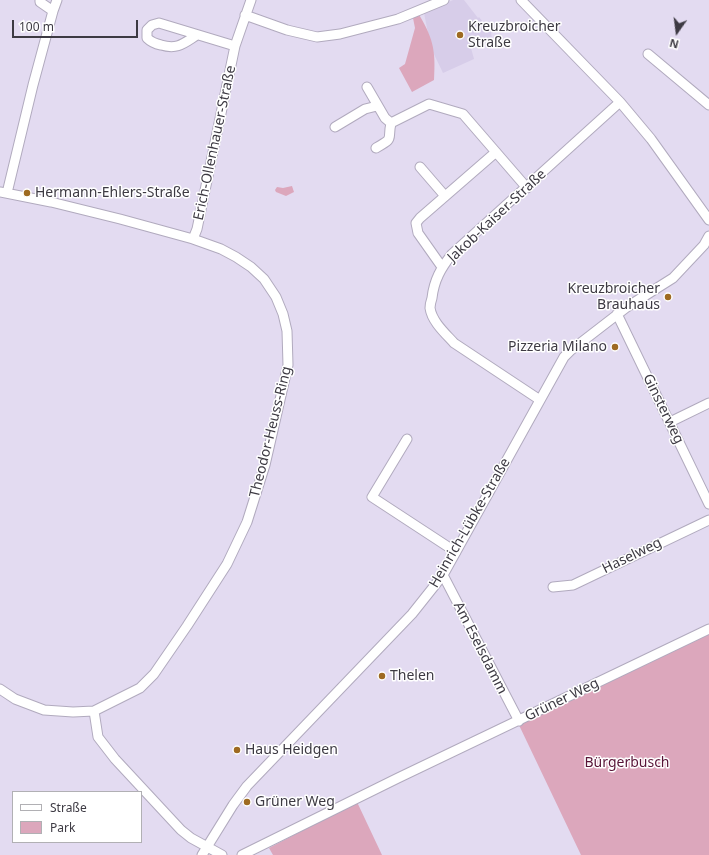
<!DOCTYPE html>
<html>
<head>
<meta charset="utf-8">
<style>
  body { margin:0 }
  #map { position:relative; width:709px; height:855px; overflow:hidden; background:#e3dbf1; font-family:"Noto Sans",sans-serif }
  canvas { display:block }
  .legend { position:absolute; left:12px; top:791px; width:130px; height:52px; box-sizing:border-box; background:#fff; border:1px solid #b1b0b4; margin:0; padding:5px 7px; list-style:none; font-size:12px; color:#3d3a43 }
  .legend li { display:flex; align-items:center; gap:8px; height:20px }
  .legend b { width:20px; border:1px solid #b1b0b4 }
  .north { position:absolute; left:657px; top:12px; width:40px; height:40px; -webkit-text-stroke:3px #fff; paint-order:stroke; rotate:194deg; font-size:11px; font-weight:700; line-height:16px; text-align:center; color:#3d3a43 }
  .north::after { content:''; display:block; margin:auto; width:14px; height:18px; background:#3d3a43; clip-path:polygon(50% 0,100% 100%,50% 72%,0 100%) }
  .scale { position:absolute; left:12px; top:20px; width:126px; height:18px; box-sizing:border-box; border:2px solid #3d3a43; border-top:0; padding-left:5px; font-size:12px; line-height:14px; white-space:nowrap; color:#3d3a43; -webkit-text-stroke:3px #fff; paint-order:stroke }
</style>
</head>
<body>
<div id="map">
<canvas width="709" height="855"></canvas>
<ul class="legend">
<li><b style="height:5px;background:#fff"></b>Straße</li>
<li><b style="height:11px;background:#dca7bc"></b>Park</li>
</ul>
<div class="north">N</div>
<div class="scale">100 m</div>
</div>
<script>
const context = document.querySelector('canvas').getContext('2d');
context.lineJoin = 'round';
function fill(path, color) { context.fillStyle = color; context.fill(path, 'evenodd'); }
function strokePath(path, color, width, dash) { context.strokeStyle = color; context.lineWidth = width; context.lineCap = dash ? 'butt' : 'round'; context.setLineDash(dash || []); context.stroke(path); }
function label(font, color, halo, rows, align = 'center') {
  context.font = font + ' "Noto Sans",sans-serif'; context.lineWidth = 3; context.setLineDash([]); context.textBaseline = 'middle'; context.strokeStyle = halo; context.fillStyle = color; for (const [text, x, y, turn = 0] of rows) {
    context.save(); context.translate(x, y); context.rotate((+turn || 0) * Math.PI / 180); context.textAlign = isNaN(turn) ? turn : align; if (halo) context.strokeText(text, 0, 0); context.fillText(text, 0, 0); context.restore();
  }
}
const built = new Path2D(`
  M453 0H464L478 18 479 17 491 32 492 39 480 43 471 48 474 59 443 73 431 48 424 13Z`);
const green = new Path2D(`
  M417 11C433 38 436 49 434 80L412 92 399 68 405 64 415 28 412 13Z
  M292 186 294 192 286 196 276 192 275 190 277 187 283 188Z
  M709 633V855H581L518 723Z
  M357 802 382 855H273L269 848Z`);
const minor = new Path2D(`
  M40 0V2L53 11
  M521 0 620 102 651 139 709 220
  M245 15 287 30 317 37 340 34 398 19 444 0
  M197 35C184 43 178 50 161 45 156 44 151 42 147 38V30L152 25 159 23 235 46
  M648 54 709 105
  M367 87 385 118 391 123 429 104 463 114 527 188
  M335 127 365 109 377 106
  M376 148C395 137 387 141 391 123
  M420 167 445 196
  M0 192 51 202 120 219 193 239 221 249 236 257 251 267 264 279 276 297 283 314 287 331 288 365 265 465 247 522 227 564 187 626 154 674 140 688 94 711 73 712 44 710 15 699 0 689
  M7 193 33 85 53 11 57 0
  M193 239 197 229 235 46 251 0
  M442 267 418 233 416 223 420 218 496 152
  M617 314 709 504
  M540 400 454 343C446 334 432 322 430 308 430 305 431 301 432 298 434 280 441 268 452 254L620 102
  M670 422 709 403
  M407 439 372 497 456 552
  M443 575 519 721
  M553 587 573 585 709 520
  M94 711 98 737 115 759 181 830 191 838 222 855
  M202 855 233 805 247 786 412 614 443 575 564 357 570 351 627 307 673 278 704 245 709 236
  M242 855 398 778 709 629`);
const markers = [
  [460,35,4,"#9e6a21"],
  [27,193,4,"#9e6a21"],
  [668,297,4,"#9e6a21"],
  [615,347,4,"#9e6a21"],
  [382,676,4,"#9e6a21"],
  [237,750,4,"#9e6a21"],
  [247,802,4,"#9e6a21"]
];
const poiNames = [
  ["Kreuzbroicher",468,27],
  ["Straße",468,43],
  ["Hermann-Ehlers-Straße",35,193],
  ["Kreuzbroicher",660,289,"right"],
  ["Brauhaus",660,305,"right"],
  ["Pizzeria Milano",607,347,"right"],
  ["Thelen",390,676],
  ["Haus Heidgen",245,750],
  ["Grüner Weg",255,802]
];
const streetNames = [
  ["Erich-Ollenhauer-Straße",215,143,-78],
  ["Jakob-Kaiser-Straße",497,216,-43],
  ["Ginsterweg",663,409,64],
  ["Theodor-Heuss-Ring",271,432,-76],
  ["Heinrich-Lübke-Straße",470,523,-60],
  ["Haselweg",632,556,-26],
  ["Am Eselsdamm",480,648,63],
  ["Grüner Weg",562,700,-26]
];
const parkNames = [
  ["Bürgerbusch",627,763]
];
fill(built, '#d7cde9');
fill(green, '#dca7bc');
strokePath(minor, '#b1aabe', 11);
strokePath(minor, '#fff', 9);
for (const [x, y, r, color] of markers) { const dot = new Path2D(); dot.arc(x, y, r, 0, 2 * Math.PI); context.fillStyle = color; context.fill(dot); strokePath(dot, '#fff', 1.5); }
label('14px', '#3d3a43', '#fff', poiNames, 'left');
label('14px', '#3d3a43', '#fff', streetNames);
label('14px', '#581437', '#fff', parkNames);
</script>
</body>
</html>
